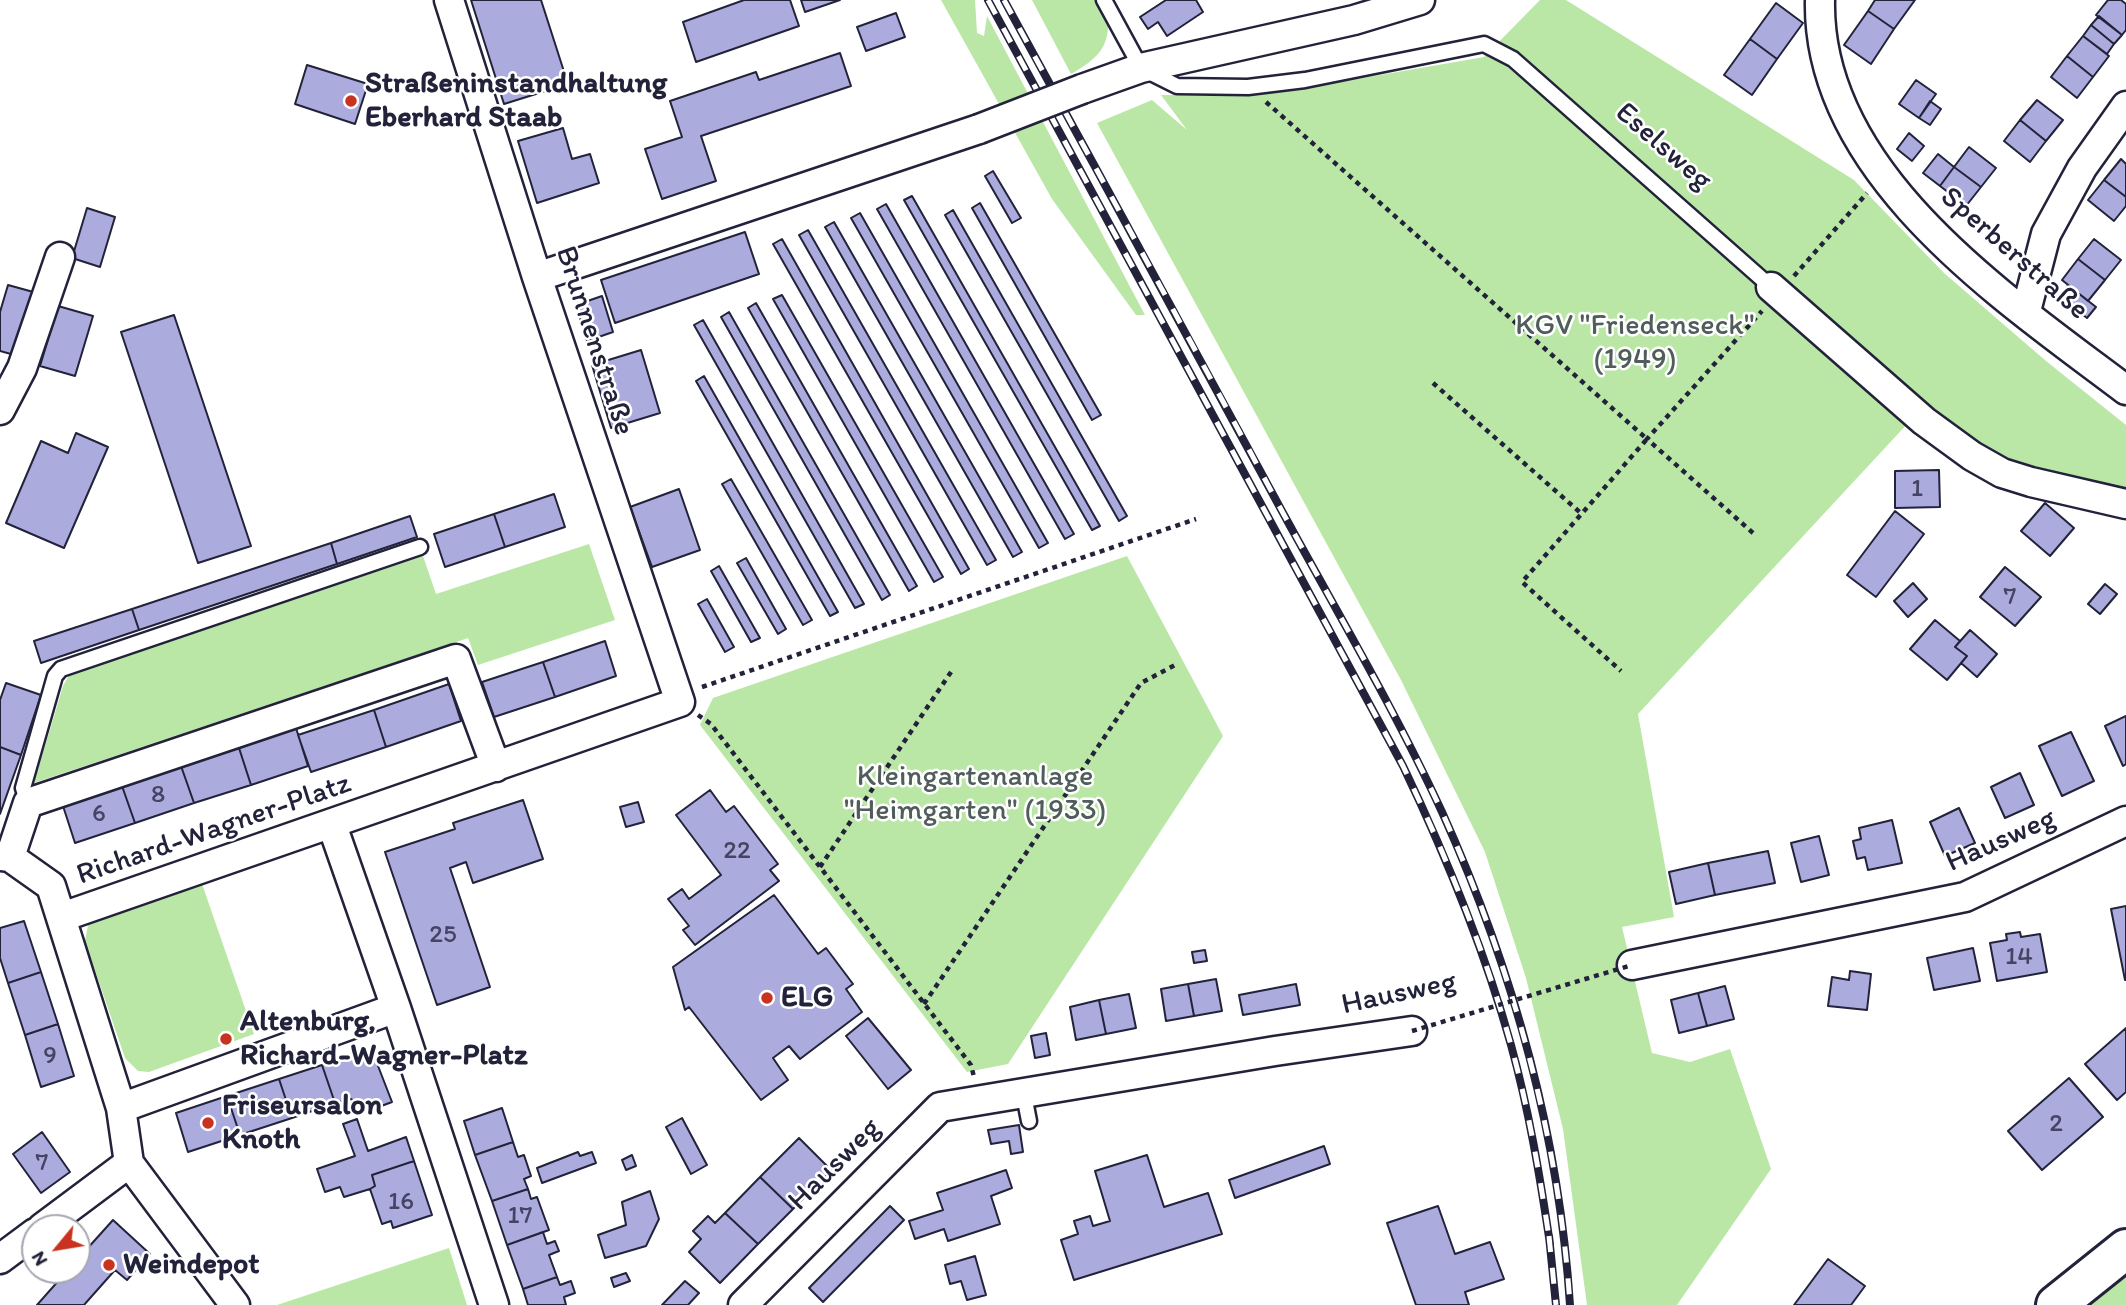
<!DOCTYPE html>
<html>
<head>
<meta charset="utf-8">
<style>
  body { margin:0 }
  #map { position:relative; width:2126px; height:1305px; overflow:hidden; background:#fff; font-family:Itim,sans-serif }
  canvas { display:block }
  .north { position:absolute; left:21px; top:1214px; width:70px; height:70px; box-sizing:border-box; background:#fff; border:2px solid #a7a7b1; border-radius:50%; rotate:240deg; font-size:19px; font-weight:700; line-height:28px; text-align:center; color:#22223b }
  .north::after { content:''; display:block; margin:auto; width:24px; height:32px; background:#c8321e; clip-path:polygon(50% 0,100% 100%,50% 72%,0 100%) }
</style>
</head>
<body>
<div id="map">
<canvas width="2126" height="1305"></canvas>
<div class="north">N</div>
</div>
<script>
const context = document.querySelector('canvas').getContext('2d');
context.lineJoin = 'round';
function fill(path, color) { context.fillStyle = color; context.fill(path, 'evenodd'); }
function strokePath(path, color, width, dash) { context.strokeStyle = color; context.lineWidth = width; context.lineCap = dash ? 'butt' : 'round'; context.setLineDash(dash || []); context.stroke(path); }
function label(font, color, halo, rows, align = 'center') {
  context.font = font + ' Itim,sans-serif'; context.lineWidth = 5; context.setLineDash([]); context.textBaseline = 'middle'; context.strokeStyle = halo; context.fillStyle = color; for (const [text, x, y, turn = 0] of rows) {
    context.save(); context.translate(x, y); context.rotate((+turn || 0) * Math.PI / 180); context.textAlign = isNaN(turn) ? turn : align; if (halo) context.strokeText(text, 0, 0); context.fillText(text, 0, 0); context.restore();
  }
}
const green = new Path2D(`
  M941 0H975L977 33 984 36 987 16 1145 315H1136L1052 199Z
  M1032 0H1108C1110 41 1108 53 1071 74Z
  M1540 0H1566L1854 180 1944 273 2046 361 2126 425V495L1996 458 1922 408 1638 714 1674 917 1622 927 1652 1053 1690 1062 1730 1049 1771 1169 1677 1305H1587L1563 1129 1526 978 1485 852 1401 680 1097 123 1152 100 1187 130 1161 95 1242 96 1305 88 1484 57Z
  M589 544 615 620 478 665 468 638 34 783 63 686 69 675 423 556 436 594Z
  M1127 556 1223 736 1008 1064 967 1072 700 725 713 698Z
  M201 881 254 1034 149 1072 138 1071 125 1058 85 941 89 920Z
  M449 1248 467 1305H277Z
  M2126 1264V1305H2072Z`);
const building = new Path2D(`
  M471 0H541L568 84 504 104Z
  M744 0H790L799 26 696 62 683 22Z
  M801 0H840L805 12Z
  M1166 0H1196L1203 12 1167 36 1158 22 1148 29 1140 17Z
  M1875 0H1915L1894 29 1868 11Z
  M2108 0H2121L2126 4V30L2122 35 2096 15Z
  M1776 3 1803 23 1777 59 1750 39Z
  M1868 11 1894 29 1871 64 1844 45Z
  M896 13 905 37 866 51 857 27Z
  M2099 16 2122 35 2114 44 2091 25Z
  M2091 25 2114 44 2107 54 2083 36Z
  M2083 36 2109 56 2093 77 2067 56Z
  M1750 39 1777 59 1752 95 1724 75Z
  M840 53 851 86 701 136 716 181 662 199 645 149 682 137 670 101 756 72 759 80Z
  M2067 56 2093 77 2077 98 2051 77Z
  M307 65 368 84 355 124 295 104Z
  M1916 80 1936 94 1919 118 1899 104Z
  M2037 100 2063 120 2046 141 2020 120Z
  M1930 101 1941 109 1930 125 1919 118Z
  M2020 120 2046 141 2030 162 2004 141Z
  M563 128 572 159 590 154 599 183 537 203 518 141Z
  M1909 133 1924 146 1912 161 1897 149Z
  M1969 147 1996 168 1981 187 1954 167Z
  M1938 154 1954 167 1940 186 1923 173Z
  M2121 159 2126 164V197L2104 180Z
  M1954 167 1981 187 1966 206 1940 186Z
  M993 171 1021 218 1012 223 985 176Z
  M2104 180 2126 197V206L2114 221 2088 200Z
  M912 196 1100 526 1092 530 904 200Z
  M980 203 1101 415 1092 420 972 208Z
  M886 204 1074 534 1065 539 877 209Z
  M87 208 115 217 100 267 72 258Z
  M953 210 1127 516 1119 521 945 215Z
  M860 213 1048 543 1039 548 851 218Z
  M834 222 1022 552 1013 557 825 227Z
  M808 230 996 560 987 565 799 235Z
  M745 232 759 274 615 323 601 280Z
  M782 239 969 569 961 574 773 244Z
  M2094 239 2121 260 2105 280 2078 259Z
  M2078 259 2105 280 2088 301 2062 280Z
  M8 285 37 293 18 356 0 351V312Z
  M2068 285 2096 307 2087 318 2060 297Z
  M782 295 943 577 934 582 773 299Z
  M602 296 613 332 587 341 576 305Z
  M756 303 917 586 909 591 748 308Z
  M58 306 93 316 75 376 40 366Z
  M729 312 890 595 882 600 721 317Z
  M174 315 251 546 198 563 121 332Z
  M703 320 864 604 855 608 694 325Z
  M641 350 660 413 611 428 592 365Z
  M704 376 838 612 830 616 696 381Z
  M76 433 108 447 64 548 6 523 41 441 68 453Z
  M1939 470 1940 507 1895 508V471Z
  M731 479 812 620 803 625 722 484Z
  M679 489 700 550 652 567 630 507Z
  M554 494 565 527 505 547 494 514Z
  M2045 503 2074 528 2050 556 2021 531Z
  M1895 511 1924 534 1876 597 1847 575Z
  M494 514 505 547 445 567 434 534Z
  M410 516 417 537 337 564 331 543Z
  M331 543 337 564 139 630 132 609Z
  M746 558 786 629 778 634 737 563Z
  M719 566 760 638 751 642 711 571Z
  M2005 567 2041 597 2015 626 1980 597Z
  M1913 583 1927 599 1908 617 1894 601Z
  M2105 584 2117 594 2100 614 2088 604Z
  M707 599 734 647 725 652 698 604Z
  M132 609 139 630 41 663 34 641Z
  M1935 620 1960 641 1955 647 1967 656 1947 680 1910 649Z
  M1970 630 1997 654 1977 677 1961 663 1967 656 1955 647Z
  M605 641 616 676 555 697 543 662Z
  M543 662 555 697 494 717 482 682Z
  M6 683 41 695 21 755 0 747V700Z
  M449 684 461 721 386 747 374 710Z
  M374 710 386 747 311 772 298 735Z
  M2126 716V764L2123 766 2105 726Z
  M296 728 308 766 251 785 239 748Z
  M2071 732 2094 781 2062 796 2039 746Z
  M0 747 21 755 0 814Z
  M239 748 251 785 194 803 181 766Z
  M181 766 194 803 135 823 122 786Z
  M2020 773 2034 805 2005 818 1991 787Z
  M122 786 135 823 75 843 63 806Z
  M710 790 726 812 734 806 778 864 770 870 779 881 695 945 683 930 689 926 668 899 682 889 689 899 721 875 676 815Z
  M523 800 543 859 473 883 466 862 450 868 490 987 437 1005 385 852 455 829 453 823Z
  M638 802 644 822 626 827 620 807Z
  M1959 808 1975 843 1945 856 1930 822Z
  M1892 820 1902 863 1868 870 1865 857 1857 859 1853 841 1861 839 1859 828Z
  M1819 836 1829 875 1801 882 1791 843Z
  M1768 851 1775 883 1715 895 1708 863Z
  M1708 863 1715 895 1676 904 1669 872Z
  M774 895 818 954 826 948 853 984 846 989 862 1012 800 1059 789 1046 773 1058 788 1080 761 1100 689 1007 685 1010 673 967Z
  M2126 906V980H2125L2111 909Z
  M24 921 41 972 8 983 0 958V928Z
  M2020 932 2021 937 2040 934 2047 972 1997 981 1990 943 2007 940 2006 934Z
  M1973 948 1980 981 1934 990 1927 958Z
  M1205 950 1207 961 1194 963 1192 952Z
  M1850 971 1871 974 1867 1010 1828 1006 1832 977 1849 980Z
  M41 972 58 1024 25 1035 8 983Z
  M1216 979 1222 1011 1194 1016 1188 984Z
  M1188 984 1194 1016 1166 1021 1161 989Z
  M1296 984 1300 1005 1243 1015 1239 995Z
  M1725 986 1734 1019 1707 1026 1698 993Z
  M1698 993 1707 1026 1679 1033 1671 1000Z
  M1129 994 1136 1028 1106 1034 1099 1000Z
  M1099 1000 1106 1034 1076 1040 1070 1007Z
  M868 1018 911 1070 888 1089 846 1036Z
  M58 1024 74 1076 41 1087 25 1035Z
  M2126 1028V1092L2117 1100 2085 1064Z
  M1046 1033 1050 1055 1035 1058 1031 1036Z
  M362 1051 373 1053 392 1102 368 1111 351 1099 335 1103 322 1065Z
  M322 1065 335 1103 292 1118 279 1079Z
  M2069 1078 2103 1117 2042 1170 2008 1131Z
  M279 1079 292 1118 240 1135 227 1096Z
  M227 1096 240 1135 188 1152 176 1113Z
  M502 1108 513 1142 475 1155 464 1121Z
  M682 1118 707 1165 691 1174 666 1127Z
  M357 1119 368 1151 406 1137 414 1161 372 1175 375 1186 370 1189 344 1197 340 1187 325 1192 317 1169 355 1156 343 1124Z
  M1019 1125 1023 1152 1011 1154 1009 1141 991 1144 988 1130Z
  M42 1132 70 1172 41 1193 13 1154Z
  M799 1138 831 1170 793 1209 760 1177Z
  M513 1142 518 1157 524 1155 531 1176 524 1179 528 1189 492 1201 475 1155Z
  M1324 1146 1330 1164 1235 1198 1229 1180Z
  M578 1152 580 1156 592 1152 596 1163 542 1183 537 1168Z
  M632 1155 636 1166 626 1170 622 1160Z
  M1147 1155 1164 1207 1208 1193 1222 1234 1074 1280 1061 1240 1078 1234 1074 1221 1090 1216 1093 1226 1110 1221 1095 1171Z
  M414 1161 432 1215 393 1228 391 1221 382 1224 370 1189 375 1186 372 1175Z
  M1006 1170 1012 1188 991 1196 1000 1224 948 1241 944 1229 915 1239 909 1221 943 1210 937 1193Z
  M760 1177 793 1209 758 1244 725 1213Z
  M528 1189 531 1199 537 1197 549 1230 507 1245 492 1201Z
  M650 1191 659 1219 646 1246 605 1258 598 1235 626 1225 622 1202Z
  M890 1206 904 1220 823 1302 809 1288Z
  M1438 1206 1455 1254 1490 1242 1504 1279 1465 1292 1469 1305H1416L1387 1223Z
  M725 1213 758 1244 720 1283 689 1252 701 1239 693 1231 708 1216 715 1223Z
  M113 1220 150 1254 127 1280 115 1270 84 1305H37L68 1270H77V1260Z
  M543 1232 547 1244 555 1241 559 1251 549 1255 557 1277 523 1289 507 1245Z
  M975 1256 986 1295 967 1300 961 1281 950 1284 945 1265Z
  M1828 1259 1865 1286 1851 1305H1794Z
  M626 1273 630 1281 614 1287 611 1278Z
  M557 1277 560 1285 571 1281 575 1293 564 1297 566 1305H528L523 1289Z
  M685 1281 699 1293 688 1305H662Z`);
const path = new Path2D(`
  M1266 102 1647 439 1522 582 1621 671
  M1794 276 1867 193
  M1433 383 1583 515
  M1753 533 1647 439 1762 311
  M702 687 1196 519
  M698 715 711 724 971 1065 974 1077
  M820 867 953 669
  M924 1004 1141 683 1177 664`);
const lane = new Path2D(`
  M1104 0 1141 68 1177 86 1248 87 1305 80 1484 44 1513 59 1771 287
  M28 803 23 788 55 676 61 669 420 547
  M1024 1095 1029 1121`);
const street = new Path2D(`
  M1820 0C1816 173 2003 297 2126 390
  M1082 89 1141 68 1354 20 1420 0
  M537 277 979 129
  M1771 287 1924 421 1972 456 2002 473 2031 482 2126 504
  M2026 311 2046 234 2082 168 2126 106
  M0 410 22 368 60 257
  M332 825 396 1008 494 1305
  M0 856 10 857 51 886 121 1108 129 1163 235 1305
  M10 857 28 803 456 659 496 767
  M62 917 680 702 537 277 449 0
  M1632 965 1965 897 2126 821
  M121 1108 396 1008
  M42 1228 129 1163
  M0 1259 35 1233
  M743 1305 940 1107 1275 1051 1412 1031`);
const secondary = new Path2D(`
  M2056 1305 2126 1249`);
const rail = new Path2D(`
  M988 0 1403 766C1446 856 1484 948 1511 1045 1529 1110 1540 1177 1550 1244
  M1004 0C1097 171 1191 341 1283 513 1337 612 1395 710 1442 812 1512 967 1559 1135 1570 1305
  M1549 1236 1556 1305`);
const pathBridge = new Path2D(`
  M1412 1031 1632 965`);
const streetBridge = new Path2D(`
  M979 129 1082 89`);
const markers = [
  [351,101,7,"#c8321e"],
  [767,998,7,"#c8321e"],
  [226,1039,7,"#c8321e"],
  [208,1123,7,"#c8321e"],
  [109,1265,7,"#c8321e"]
];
const numberNames = [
  ["1",1917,489],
  ["7",2010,597],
  ["8",158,795],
  ["6",99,814],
  ["22",737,851],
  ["25",443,935],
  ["14",2019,957],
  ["9",50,1056],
  ["2",2056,1124],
  ["7",42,1163],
  ["16",401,1202],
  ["17",520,1216]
];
const poiNames = [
  ["Straßeninstandhaltung",365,84],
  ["Eberhard Staab",365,118],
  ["ELG",781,998],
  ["Altenburg,",240,1022],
  ["Richard-Wagner-Platz",240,1056],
  ["Friseursalon",222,1106],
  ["Knoth",222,1140],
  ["Weindepot",123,1265]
];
const streetNames = [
  ["Eselsweg",1663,147,41],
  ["Sperberstraße",2014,254,41],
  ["Brunnenstraße",594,341,72],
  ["Richard-Wagner-Platz",214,830,-19],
  ["Hausweg",2001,841,-24],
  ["Hausweg",1399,994,-12],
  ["Hausweg",835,1165,-45]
];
const parkNames = [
  ["KGV \"Friedenseck\"",1635,326],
  ["(1949)",1635,360],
  ["Kleingartenanlage",975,777],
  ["\"Heimgarten\" (1933)",975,811]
];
fill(green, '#bae7a5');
fill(building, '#abacdd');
strokePath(building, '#22223b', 2);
strokePath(lane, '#22223b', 19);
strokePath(street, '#22223b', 33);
strokePath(secondary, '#22223b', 44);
strokePath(path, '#22223b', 4.5, [5, 5]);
strokePath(lane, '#fff', 14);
strokePath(street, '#fff', 28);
strokePath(secondary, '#fff', 38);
strokePath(rail, '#22223b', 8);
strokePath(rail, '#fff', 5, [16]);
strokePath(streetBridge, '#22223b', 33, []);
strokePath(pathBridge, '#22223b', 4.5, [5, 5]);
strokePath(streetBridge, '#fff', 28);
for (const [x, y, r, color] of markers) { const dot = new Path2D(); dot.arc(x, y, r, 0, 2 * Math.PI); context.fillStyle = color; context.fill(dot); strokePath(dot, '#fff', 2.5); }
label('26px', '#444464', null, numberNames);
label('bold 30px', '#22223b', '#fff', poiNames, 'left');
label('30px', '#22223b', '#fff', streetNames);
label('30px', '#505d5b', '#fff', parkNames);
</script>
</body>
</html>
